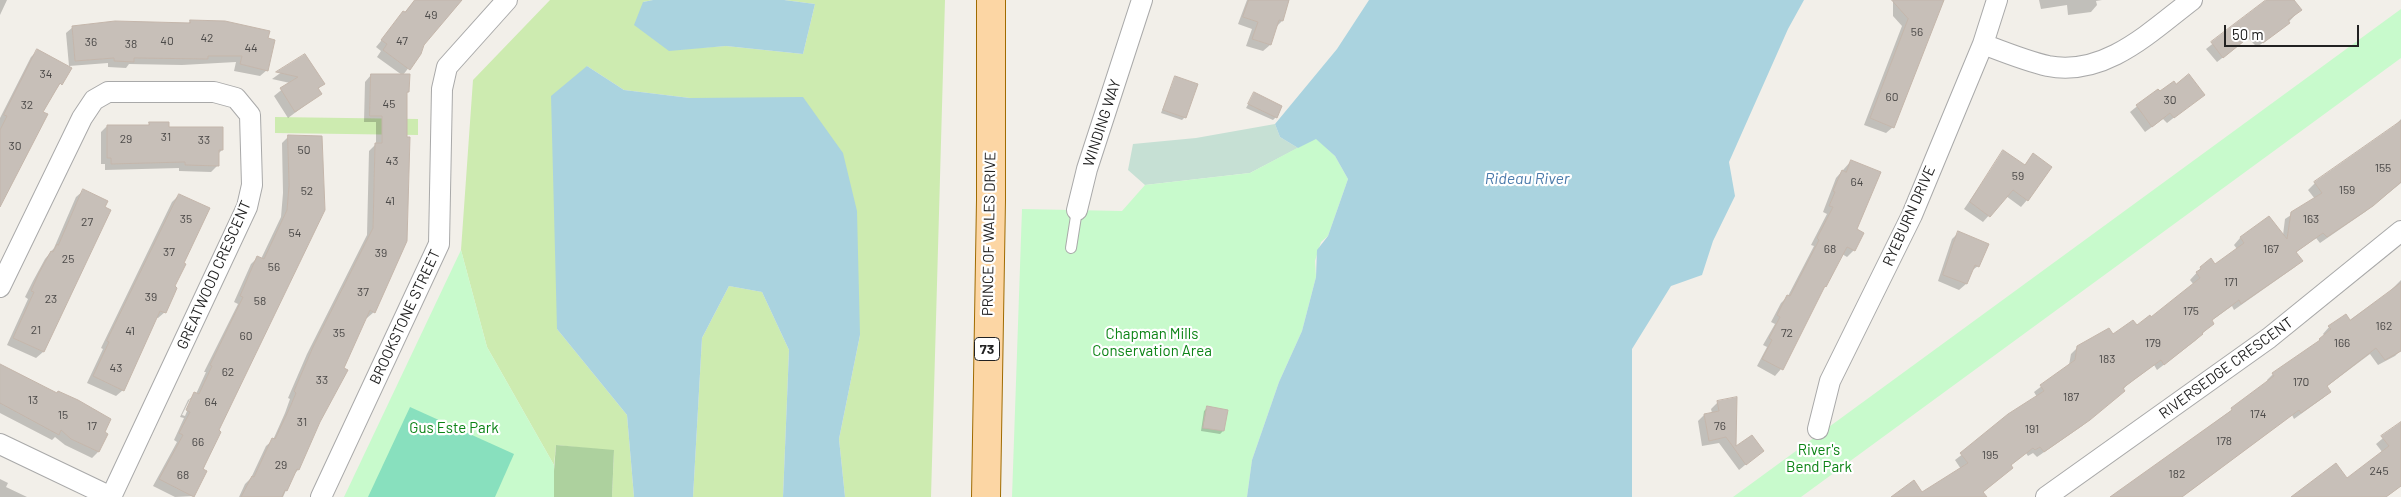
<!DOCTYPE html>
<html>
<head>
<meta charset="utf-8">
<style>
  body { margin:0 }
  #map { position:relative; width:2401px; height:497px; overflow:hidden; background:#f2efe9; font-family:Barlow,sans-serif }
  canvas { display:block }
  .scale { position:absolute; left:2224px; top:25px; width:135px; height:22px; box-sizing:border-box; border:2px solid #222; border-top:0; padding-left:6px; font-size:15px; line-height:18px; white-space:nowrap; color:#222; -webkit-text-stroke:4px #fff; paint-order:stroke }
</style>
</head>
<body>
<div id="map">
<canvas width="2401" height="497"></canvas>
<div class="scale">50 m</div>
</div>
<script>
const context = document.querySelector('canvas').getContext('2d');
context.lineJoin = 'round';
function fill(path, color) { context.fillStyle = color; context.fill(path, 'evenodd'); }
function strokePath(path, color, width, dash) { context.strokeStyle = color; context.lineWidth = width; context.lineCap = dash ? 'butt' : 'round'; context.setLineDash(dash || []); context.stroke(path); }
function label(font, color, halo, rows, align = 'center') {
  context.font = font + ' Barlow,sans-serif'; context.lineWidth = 4.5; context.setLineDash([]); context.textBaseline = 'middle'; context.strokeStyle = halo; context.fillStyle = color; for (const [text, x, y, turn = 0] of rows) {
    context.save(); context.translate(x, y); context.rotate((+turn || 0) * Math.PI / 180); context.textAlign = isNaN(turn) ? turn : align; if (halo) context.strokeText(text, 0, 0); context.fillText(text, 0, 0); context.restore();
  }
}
const grass = new Path2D(`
  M550 0H653L643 2 669 50 726 46 803 54 815 4 784 0H945L931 497H845L839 439 860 335 690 98 624 90 587 66 557 329 627 415 634 497H612L614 451 556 445 554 465 487 347 461 250 473 80Z
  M275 117 418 119V135L275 133Z
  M729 286 762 292 789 350 783 497H693L702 338Z`);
const forest = new Path2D(`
  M556 445 614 450 612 497H552Z`);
const wetland = new Path2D(`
  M1275 124 1280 137 1298 148 1250 173 1145 185 1128 170 1133 144 1196 138Z`);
const park = new Path2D(`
  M2401 9V58L1801 497H1733Z
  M1316 138 1335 156 1348 179 1328 236 1321 242 1315 261 1316 277 1302 331 1279 382 1252 460 1247 497H1012L1022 209 1122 211 1145 185 1250 173Z
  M461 250 487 347 554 465V497H344Z`);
const pitch = new Path2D(`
  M410 407 514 454 495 497H368Z`);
const water = new Path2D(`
  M653 0H784L815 4 803 54 726 46 669 51 634 25 643 2Z
  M1369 0H1804L1788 29 1729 162 1735 196 1713 241 1702 275 1671 286 1632 349V497H1247L1252 460 1279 382 1302 331 1316 277 1317 250 1328 236 1348 179 1335 156 1316 139 1298 148 1280 137 1275 124 1337 49Z
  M587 66 624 90 690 98 803 97 843 153 857 211 860 335 839 439 845 497H783L789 350 762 292 729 286 702 338 693 497H634L627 415 557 329 551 96Z`);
const shadow = new Path2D(`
  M0 0H7L0 15Z
  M415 0H462L423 44 420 53 403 75 408 92 406 94 374 312 367 318 365 317 298 470 293 475 283 497H239L245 484 251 478 266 446 273 440 285 413 290 399 288 398 307 354 367 235 369 151 376 144V122H364L365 82 371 75H402L377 57 381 51 376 47Z
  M1247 0H1289L1282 21 1276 27 1270 45 1263 51 1246 46 1252 29 1238 24Z
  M1893 0H1943L1893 127 1886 133 1864 125 1902 26 1893 16Z
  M2039 0H2102L2096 1 2097 5 2091 12 2068 15 2067 5 2041 9Z
  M2268 0H2293L2300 10 2283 28 2257 47 2248 38 2217 62 2206 49Z
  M190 21 266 39 267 70 260 76 234 71 236 62 182 65 129 64 126 68 108 67V63L69 66 66 33 73 27 187 25Z
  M38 50 70 69 41 112 0 207V118L31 57Z
  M304 56 323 84 318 89 320 94 288 118 274 96 290 83 272 79Z
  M1175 77 1185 117 1182 120 1161 113Z
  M2175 86 2203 95 2167 123 2163 119 2145 132 2130 112 2157 90 2159 93Z
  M1254 94 1276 117 1273 120 1246 108Z
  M2401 119V183L2365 212 2320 243 2316 238 2295 253 2301 260 2295 267 2234 310 2232 306 2211 321 2212 324 2195 341 2157 370 2154 365 2127 385 2117 397 2082 426 2037 457 2033 453 2028 456 2026 453 2010 466 2005 474 1982 493 1984 497H1893L1922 494 1961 469 1955 460 2037 397 2034 392 2069 365 2071 354 2078 347 2113 336 2151 319 2194 285 2190 280 2201 268 2214 265 2237 249 2234 245 2240 238 2269 217 2283 235 2285 219 2315 199 2308 190 2315 183 2394 127Z
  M150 123 222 150 218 154V165L211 172 179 171V168L105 170V164H101V132L107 126H147Z
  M288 137H321L194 496 175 497 153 486 177 442 174 440 184 418 180 417 188 400 196 394 206 372H204L238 304 234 302 251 264 258 257 261 259 281 217 283 193 282 143ZM190 399H192L185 416 182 415Z
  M2003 152 2024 166 2033 155 2027 200 2021 207 2006 196 1983 222 1964 209Z
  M1851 161 1856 230 1854 250 1847 257 1842 254 1821 291 1781 369 1775 376 1757 366 1767 347 1763 345 1775 324 1771 322 1781 303 1788 296 1814 246 1811 245 1827 214 1823 212 1836 178Z
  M83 191 109 211 43 352 36 358 7 345 28 299 25 297 33 281 45 259 54 248 76 197Z
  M179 195 182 264 165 312 158 318 155 317 123 390 116 396 87 383 103 349 101 348 172 202Z
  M1958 233 1978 266 1970 272 1966 284 1959 290 1938 281 1952 239Z
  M2401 280V350L2395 356 2378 365 2370 354 2326 387 2329 392 2323 398 2294 419 2292 415 2182 497H2112L2225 415 2268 382 2267 380 2273 374 2313 346 2325 336 2323 334 2329 327 2345 316 2350 321 2387 294Z
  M0 366 106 434 98 452 92 458 65 445 55 437 52 440 0 413Z
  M1718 402 1735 448 1762 451 1739 470 1719 443 1702 446 1698 421 1704 415 1712 413 1711 409Z
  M1207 408 1223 431 1220 434 1201 431 1204 411Z
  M2401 423V486L2386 497H2292L2347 480 2383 453 2376 444Z
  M0 479 8 483 6 487 27 497H0Z`);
const building = new Path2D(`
  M415 0H462L424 45 421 54 410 70 383 50 387 44 381 40 403 11 405 12Z
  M1249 0H1289L1283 21 1279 20 1271 45 1252 39 1258 22 1243 17Z
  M1892 0H1944L1894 128 1870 118 1908 19Z
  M2266 0H2294L2302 10 2288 20 2290 23 2263 43 2254 33 2223 58 2211 42Z
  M190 20 225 21 270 31 268 38 275 40 268 71 240 64 242 56H208V59L134 58V62L114 61V58L75 61 72 26 115 21 190 23Z
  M37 49 72 68 62 85 60 83 43 112 48 114 0 207V130L7 116 4 115Z
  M305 54 325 84 318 88 322 94 295 112 280 88 298 77 276 72Z
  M371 74H410L409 92H407V137H410L407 241 375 313 370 310 344 368 348 370 320 422 299 470 297 469 287 491 285 490 282 497H241L252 476 254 477 272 438 275 439 291 405 296 393 294 391 313 347 373 228 375 143H382V116H370Z
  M2189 74 2205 95 2174 118 2170 113 2152 127 2136 105 2158 89 2160 91 2174 81 2176 84Z
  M1175 76 1198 84 1186 118 1163 110Z
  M1254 92 1282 106 1277 118 1248 104Z
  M2401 121V182L2373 206 2327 237 2323 233 2296 252 2303 261 2241 304 2239 300 2212 320 2214 324 2202 333 2203 334 2164 365 2161 360 2135 379 2123 388 2125 391 2090 420 2044 452 2040 447 2035 450 2033 448 2011 465 2013 468 1983 492 1987 497H1891L1914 480 1922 492 1968 463 1960 453 2008 414 2044 391 2040 385 2075 360 2077 346 2109 328 2113 334 2133 320 2137 325 2150 315 2151 317 2200 278 2196 272 2201 269 2200 267 2211 258 2215 264 2244 243 2240 237 2269 216 2287 239 2291 212 2322 193 2314 182Z
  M149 122H169V127H223V150H219V166L185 165V162L111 164V158H107V125H149Z
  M288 135 322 136 325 210 219 430 221 432 203 469 207 471 194 497 159 479 183 435 179 433 190 412 186 410 194 392 199 394 212 366 210 365 243 297 240 296 257 256 264 259 287 210 289 186Z
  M2003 150 2025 165 2033 153 2052 167 2028 201 2013 190 1990 217 1970 202Z
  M1851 160 1881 172 1857 229 1864 233 1855 251 1847 247 1826 287 1825 286 1783 370 1762 359 1772 340 1769 338 1780 317 1777 315 1787 295 1790 296 1819 240 1817 238 1833 207 1829 206 1835 192 1833 191 1842 170 1846 172Z
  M83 189 108 201 105 207 111 210 44 352 13 338 34 292 31 291 39 273 51 251 53 252 57 244 58 245Z
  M179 194 210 208 184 263 186 264 175 286 177 288 174 295 166 313 160 311 124 391 93 376 109 342 107 341Z
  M1958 231 1989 244 1979 267 1975 265 1967 284 1943 275Z
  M2401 283V351L2385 360 2376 348 2327 386 2331 392 2301 413 2299 410 2182 497H2110L2232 410 2231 408 2274 376 2272 373 2320 340 2319 339 2331 329 2328 326 2346 314 2350 320Z
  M0 364 57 393 58 391 78 400 111 419 105 432 108 434 99 452 71 439 61 430 59 435 0 403Z
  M1737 397 1736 446 1752 435 1764 451 1746 465 1726 437 1709 441 1704 414 1719 411 1717 401Z
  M1207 406 1228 410 1224 431 1203 428Z
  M2401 422V486L2386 497H2291L2336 463 2347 478 2389 446 2381 436Z`);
const lane = new Path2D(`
  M1071 248 1077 210`);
const street = new Path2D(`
  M1983 44C2004 52 2026 61 2048 66 2105 77 2150 32 2192 0
  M1077 210 1087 169 1142 0
  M0 287 82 118 94 100 108 92H214L236 98 250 115 252 185 247 207 111 497
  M1818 429 1830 381 1912 215 1983 44 1997 0
  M0 444 111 497
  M321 497 439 244 442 89 447 67 507 0
  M2046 497 2269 338 2401 231`);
const primary = new Path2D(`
  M986 497 991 200V0`);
const numberNames = [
  ["49",431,15],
  ["56",1917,32],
  ["42",207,38],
  ["40",167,41],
  ["47",402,41],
  ["36",91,42],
  ["38",131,44],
  ["44",251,48],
  ["34",46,74],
  ["60",1892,97],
  ["30",2170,100],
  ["45",389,104],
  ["32",27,105],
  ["31",166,137],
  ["29",126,139],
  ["33",204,140],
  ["30",15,146],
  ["50",304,150],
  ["43",392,161],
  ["155",2383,168],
  ["59",2018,176],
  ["64",1857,182],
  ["159",2347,190],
  ["52",307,191],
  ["41",390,201],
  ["35",186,219],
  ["163",2311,219],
  ["27",87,222],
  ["54",295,233],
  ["68",1830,249],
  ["167",2271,249],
  ["37",169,252],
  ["39",381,253],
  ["25",68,259],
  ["56",274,267],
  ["171",2231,282],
  ["37",363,292],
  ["39",151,297],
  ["23",51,299],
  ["58",260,301],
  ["175",2191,311],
  ["162",2384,326],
  ["21",36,330],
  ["41",130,331],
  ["35",339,333],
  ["72",1787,333],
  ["60",246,336],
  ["179",2153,343],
  ["166",2342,343],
  ["183",2107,359],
  ["43",116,368],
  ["62",228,372],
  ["33",322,380],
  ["170",2301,382],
  ["187",2071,397],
  ["13",33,400],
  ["64",211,402],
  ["174",2258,414],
  ["15",63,415],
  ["31",302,422],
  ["17",92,426],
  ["76",1720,426],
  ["191",2032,429],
  ["178",2224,441],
  ["66",198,442],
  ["195",1990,455],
  ["29",281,465],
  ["245",2379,471],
  ["182",2177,474],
  ["68",183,475]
];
const shields = [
  [987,349,25]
];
const shieldNames = [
  ["73",987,349]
];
const streetNames = [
  ["WINDING WAY",1102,123,-72],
  ["RYEBURN DRIVE",1909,216,-66],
  ["PRINCE OF WALES DRIVE",989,234,-89],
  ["GREATWOOD CRESCENT",214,275,-66],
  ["BROOKSTONE STREET",405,317,-65],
  ["RIVERSEDGE CRESCENT",2226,368,-36]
];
const parkNames = [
  ["Chapman Mills",1152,334],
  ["Conservation Area",1152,351],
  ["Gus Este Park",454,428],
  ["River's",1819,450],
  ["Bend Park",1819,467]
];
const waterNames = [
  ["Rideau River",1527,179]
];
fill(grass, '#cdebb0');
fill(forest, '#add19e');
fill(wetland, '#c6e0d4');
fill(park, '#c8facc');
fill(pitch, '#88e0be');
fill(water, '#aad3df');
fill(shadow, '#0003');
fill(building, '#c7bfb8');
strokePath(building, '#c4b6ab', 1);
strokePath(lane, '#a9a9a9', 12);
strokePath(street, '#a9a9a9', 22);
strokePath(primary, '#a06b00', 30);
strokePath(lane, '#fff', 10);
strokePath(street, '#fff', 20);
strokePath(primary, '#fcd6a4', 28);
label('12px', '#4b4948', null, numberNames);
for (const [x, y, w] of shields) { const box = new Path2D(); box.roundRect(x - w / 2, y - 11.5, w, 23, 4); context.fillStyle = '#fff'; context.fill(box); strokePath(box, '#222', 1); }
label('bold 14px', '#222', null, shieldNames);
label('15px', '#222', '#fff', streetNames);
label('15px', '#0c8416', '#fff', parkNames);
label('italic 16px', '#4a7aab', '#fff', waterNames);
</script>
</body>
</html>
